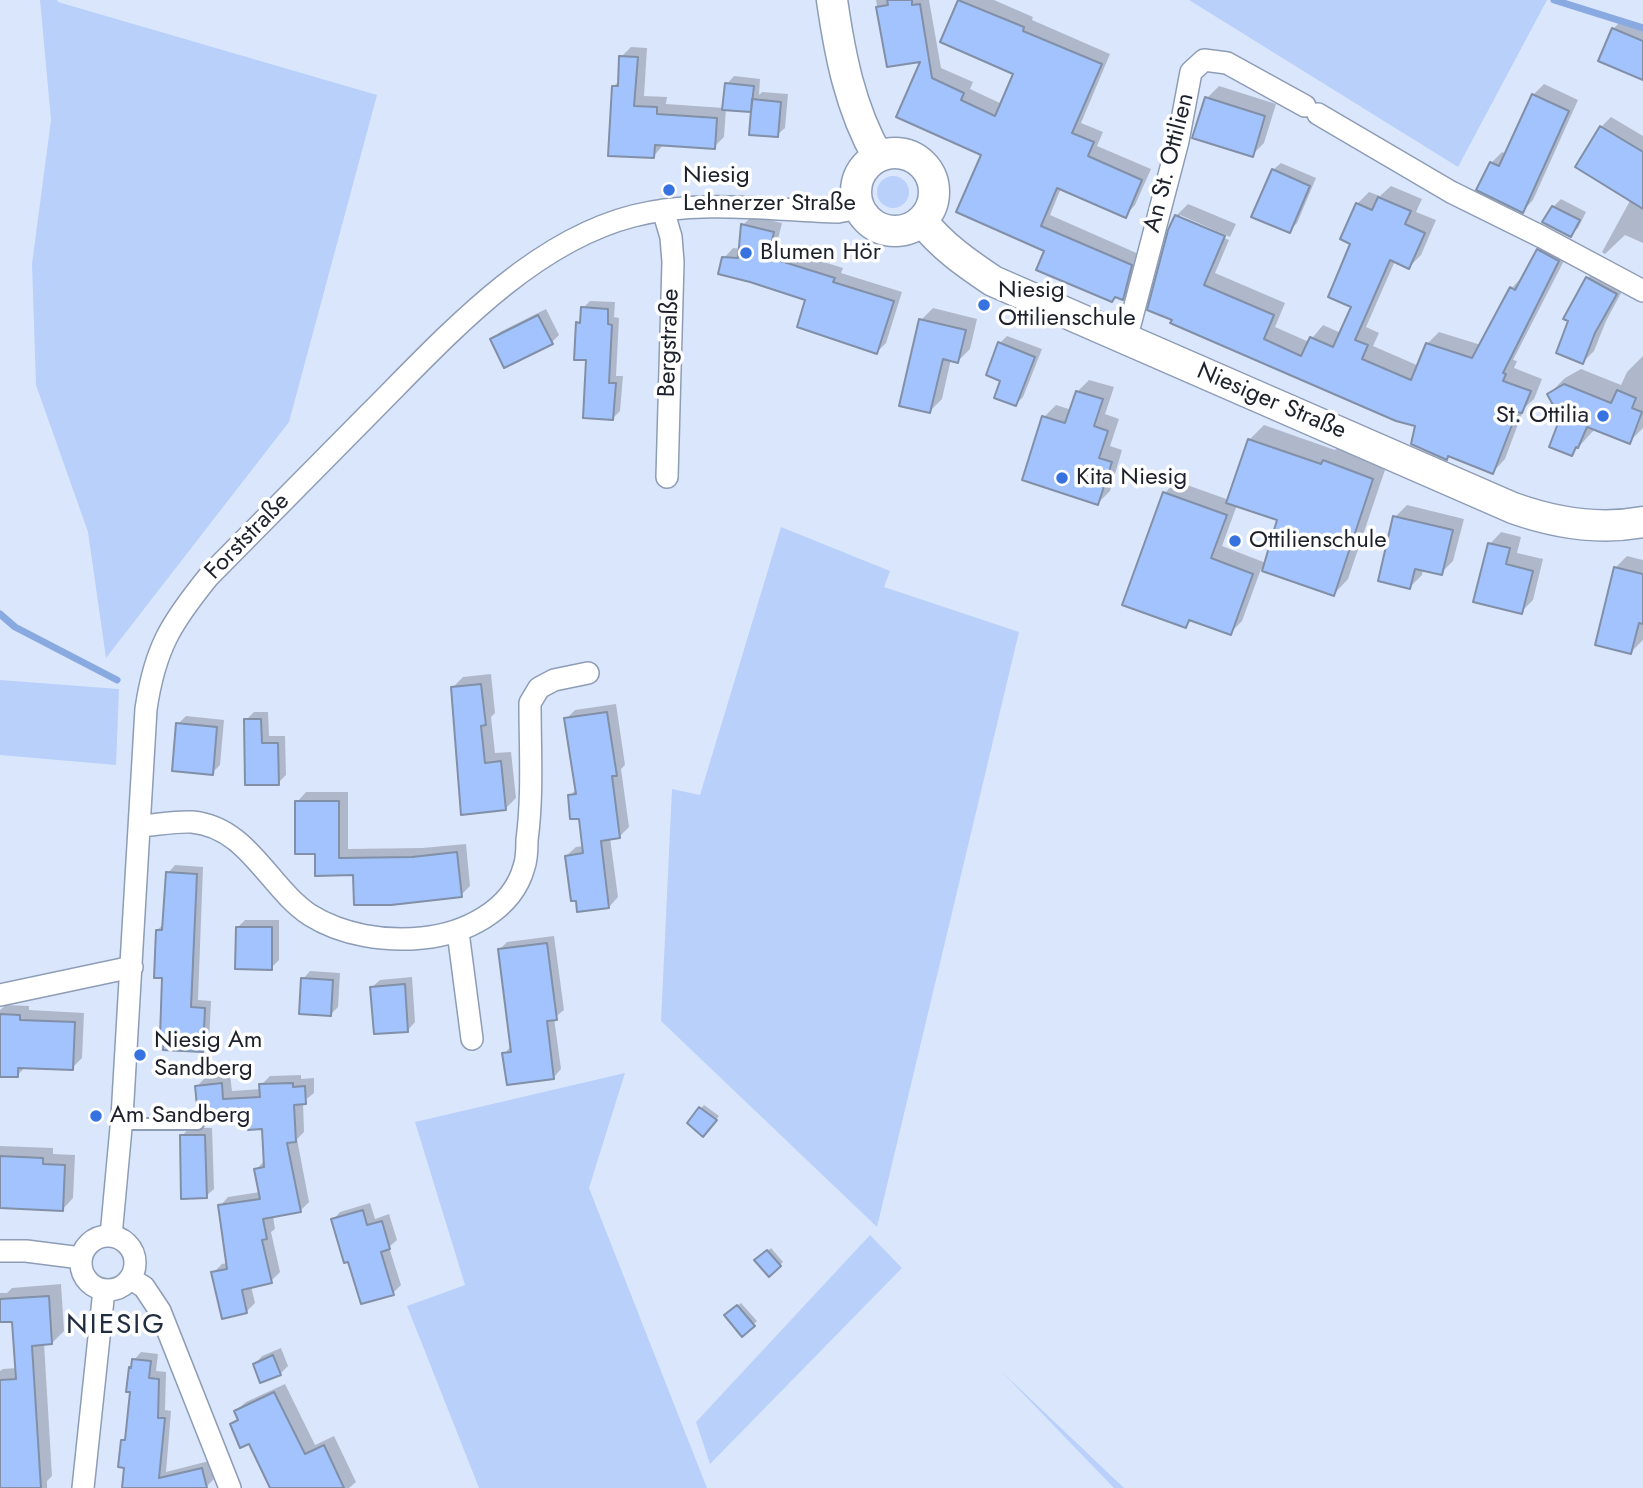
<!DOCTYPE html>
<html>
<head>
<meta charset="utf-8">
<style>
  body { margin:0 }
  canvas { display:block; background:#dae6fc }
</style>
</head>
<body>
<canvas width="1643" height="1488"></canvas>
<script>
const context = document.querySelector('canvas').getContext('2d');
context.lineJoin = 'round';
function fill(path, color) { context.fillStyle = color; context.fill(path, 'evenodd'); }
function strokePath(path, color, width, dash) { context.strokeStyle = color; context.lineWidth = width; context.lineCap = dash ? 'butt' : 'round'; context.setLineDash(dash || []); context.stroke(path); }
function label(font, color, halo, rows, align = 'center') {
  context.font = font + ' Jost,sans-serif'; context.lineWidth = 7; context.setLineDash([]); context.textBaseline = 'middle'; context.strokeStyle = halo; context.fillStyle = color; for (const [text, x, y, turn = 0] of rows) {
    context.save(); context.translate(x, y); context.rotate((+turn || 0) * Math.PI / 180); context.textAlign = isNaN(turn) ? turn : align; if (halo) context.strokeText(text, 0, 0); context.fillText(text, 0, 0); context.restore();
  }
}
const green = new Path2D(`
  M40 0H57L58 2 377 95 289 422 106 658 88 532 36 385 32 264 51 120Z
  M1189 0H1547L1458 167Z
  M877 192a16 16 0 1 1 32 0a16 16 0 1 1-32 0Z
  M781 527 890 571 884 587 1019 632 877 1227 661 1021 672 789 700 795Z
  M0 680 119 689 116 765 0 755Z
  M625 1073 589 1188 707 1488H479L407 1306 465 1285 415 1122Z
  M870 1235 902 1268 710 1464 696 1422Z
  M1001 1371 1124 1488H1114Z`);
const shadow = new Path2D(`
  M876 0H929L941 68 973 82 970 89 1002 104 1015 73 942 42 960 0H994L1033 17 1032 20 1110 54 1081 123 1103 132 1097 146 1151 169 1135 205 1125 216 1061 188 1050 215 1141 255 1133 288 1122 298 1116 296 1112 300 1047 250 983 154 898 116 923 60 888 65Z
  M1623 19 1643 27V78L1613 29Z
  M631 47 647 48 644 96 667 97 666 104 724 108 727 84 734 76 760 79 759 95 762 92 788 94 785 128 777 135 753 107 726 108 724 137 714 147 664 144 653 157 614 86 620 80 621 57Z
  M1544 84 1578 100 1533 200 1523 211 1491 163 1502 152 1507 154 1533 95Z
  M1219 86 1276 104 1264 143 1252 155 1207 98Z
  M1611 117 1643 136V243L1625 235 1605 254 1602 252 1631 199 1601 127Z
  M1281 163 1316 178 1297 223 1289 231 1273 170Z
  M1391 186 1422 199 1416 212 1436 220 1421 255 1409 267 1395 261 1366 327 1379 333 1373 346 1419 366 1427 344 1439 332 1481 345 1511 289 1523 276 1539 250 1551 238 1570 249 1513 360 1517 361 1514 368 1542 379 1534 399 1524 408 1505 459 1493 472 1450 455 1446 458 1417 425 1173 322 1176 216 1188 204 1236 224 1230 237 1180 215V219L1229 240 1215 273 1285 303 1275 327 1309 342 1323 325 1341 333 1353 306V243L1357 204 1369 192 1380 196Z
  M1561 199 1586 212 1578 228 1570 235 1553 207Z
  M752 216 782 223 776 247 843 268 841 273 902 292 886 343 877 352 807 299 724 258 733 248 741 249 743 225Z
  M1599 267 1627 282 1606 321 1594 351 1583 362 1570 320 1566 318 1588 278Z
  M590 301 615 302 614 317 619 318 616 376H623L620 411 613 418 588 359 578 323 582 319 583 308Z
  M933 308 977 319 970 349 958 361 951 359 942 399 930 411 921 320Z
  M546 309 559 335 552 342 492 340 500 332Z
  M1007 336 1042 349 1023 397 1016 404 1003 380 1000 343Z
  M1643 356V428L1629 442 1594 430 1572 454 1562 418 1549 394 1565 378 1581 369 1621 385 1627 372Z
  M1089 380 1114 387 1105 414 1119 419 1110 446 1122 450 1110 491 1098 503 1044 417 1056 405 1072 410 1077 392Z
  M1264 425 1335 450 1339 446 1387 464 1348 579 1334 594 1261 569 1242 621 1230 633 1192 620 1186 626 1124 604 1165 493 1176 481 1229 500 1249 440ZM1237 505 1279 519 1266 563 1222 546Z
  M1407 505 1464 519 1453 561 1441 573 1423 569 1422 575 1410 587 1395 517Z
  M1501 532 1521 537 1517 553 1543 559 1533 600 1521 612 1490 544Z
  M1627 556 1643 560V640L1631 652 1615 568Z
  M491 674 495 713 491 717 495 753 511 752 516 798 505 809 462 813 452 688 463 677Z
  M616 704 625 765 621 769 629 827 619 837 610 838 618 897 609 907 566 856 576 847 584 846 580 817 569 796 577 789 566 719 575 710Z
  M254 712H268L269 736H285L286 775 278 783 246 720Z
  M186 716 224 720 220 765 212 773 178 724Z
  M306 792H348V849L422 848 466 844 470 886 461 895 355 874 317 852 297 802Z
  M175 865 203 867 198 1000 211 1001 209 1043 202 1051 157 930 165 923 168 873Z
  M245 920H279V960L271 968 238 927Z
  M554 936 564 1010 554 1018 561 1069 554 1077 504 1054 512 1045 500 949 507 942Z
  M310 971 340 973 338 1007 331 1014 303 979Z
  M412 977 415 1022 408 1030 372 987 380 980Z
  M6 1005 29 1006V1010L84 1013 82 1058 72 1068 26 1066 17 1076 0 1075V1010Z
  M230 1075 232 1091 262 1089 261 1085 270 1076 301 1075V1079L314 1078V1093L303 1102 304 1132 297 1139 309 1202 300 1211 273 1216 275 1229 271 1232 280 1272 271 1281 251 1286 255 1303 246 1312 213 1273 222 1264 228 1263 220 1206 228 1197 260 1192 256 1170 264 1161V1127L249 1112 203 1116 197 1086 206 1077Z
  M704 1105 719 1116 707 1131 689 1122Z
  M189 1128H212L214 1189 206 1196 182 1136Z
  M0 1146 53 1148V1154L75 1155 73 1198 63 1209 0 1206Z
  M370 1203 375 1219 389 1214 397 1240 389 1247 401 1285 393 1293 333 1220 340 1212Z
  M771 1248 783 1262 769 1275 757 1260Z
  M61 1284 64 1331 52 1343H44L52 1476 47 1481V1488H0V1371L3 1369 17 1368 14 1320 0 1321V1293H7L12 1288Z
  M741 1303 757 1321 742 1334 726 1316Z
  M281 1348 288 1366 280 1374 255 1364 262 1356Z
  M141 1352 158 1354 156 1371 166 1372 165 1410 171 1411 166 1472 209 1461 214 1479 206 1487 124 1488 126 1466 122 1441 127 1436 132 1391 130 1368 134 1360Z
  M285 1384 315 1445 334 1436 356 1482 349 1488H271L250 1442 232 1425 239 1417 236 1411 246 1402Z`);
const stream = new Path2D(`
  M1554 0 1643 28
  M0 614 15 627 117 680`);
const building = new Path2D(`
  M887 0H912V5L920 4 932 78 964 93 961 100 995 116 1013 74 940 42 958 0 1024 27 1023 31 1102 64 1072 133 1094 142 1088 156 1142 180 1126 218 1057 188 1041 226 1132 265 1123 300 1115 297 1112 302 1036 270 1044 251 956 212 981 155 896 117 920 62 887 67 876 7 888 5Z
  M1612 28 1643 41V80L1598 61Z
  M619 56 638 57 634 106 657 107V114L717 118 715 149 655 145 654 158 608 156 612 86H618Z
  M725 83 754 86 751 112 722 110Z
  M1532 94 1569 111 1523 213 1476 190 1490 162 1499 166Z
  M1205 97 1265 116 1253 157 1192 138Z
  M752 99 781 102 778 137 749 135Z
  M1600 126 1643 152V209L1575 167Z
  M1272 169 1310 186 1290 233 1251 217Z
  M1378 197 1411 211 1405 224 1425 233 1409 269 1390 260 1355 340 1368 345 1362 359 1411 380 1426 343 1472 358 1510 287 1515 290 1537 249 1559 261 1503 373 1506 374 1503 381 1531 391 1522 413 1517 412 1493 474 1448 456 1447 460 1411 444 1415 426 1396 421 1170 323 1172 320 1147 310 1168 230 1175 215 1225 236 1204 285 1274 315 1264 339 1301 356 1310 337 1333 347 1351 307 1328 297 1350 244 1340 239 1356 203 1372 210Z
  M1552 206 1580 220 1571 237 1542 222Z
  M741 224 774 232 768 257 835 278 833 282 894 301 877 354 797 327 805 300 750 282 718 274 722 257 738 258Z
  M1586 277 1617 294 1595 333 1583 364 1556 353 1568 321 1563 319Z
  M581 307 608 309V324L612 325 609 383H616L613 420 583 418 586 360H574L576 322 580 323Z
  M538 315 553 344 504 368 490 339Z
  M919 319 966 330 958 363 943 359 930 413 899 406Z
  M998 342 1035 357 1016 406 994 398 1000 381 986 375Z
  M1564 384 1611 403 1617 390 1636 398 1632 408 1642 412 1630 444 1587 427 1578 448 1576 447 1572 456 1549 447 1560 418 1547 394Z
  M1076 391 1103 399 1094 426 1108 431 1099 458 1112 462 1098 505 1022 480 1042 416 1065 423Z
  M1248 439 1321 464 1323 460 1373 479 1334 596 1262 571 1277 520 1226 503Z
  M1163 492 1227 515 1211 558 1253 574 1231 635 1189 620 1186 628 1122 605Z
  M1393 516 1453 530 1442 575 1415 569 1410 589 1378 581Z
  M1488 543 1510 548 1506 564 1533 571 1522 614 1473 602Z
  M1614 567 1643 574V624L1639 623 1631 654 1595 645Z
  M481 684 486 725 481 726 485 763 501 761 506 810 461 815 451 687Z
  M607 712 617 776H612L620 838 601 841 609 908 577 912 576 901H571L565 856 583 853 579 819H570L568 795 576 794 564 718Z
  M244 719H261L262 743H278L279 785H245Z
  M176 723 217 727 213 775 172 771Z
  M295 801H339V858L412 857 457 852 462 897 391 905H354L353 875 315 876V854H295Z
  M166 872 197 874 191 1007 205 1008 203 1052 163 1050 164 1037H160L162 978H154L156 930H162Z
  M236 927H272V970L235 969Z
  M547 943 557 1020 547 1021 554 1079 507 1085 502 1053 511 1052 498 949Z
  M301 978 333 980 331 1016 299 1014Z
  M405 984 408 1032 374 1034 370 987Z
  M0 1014 20 1015V1020L75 1022 73 1070 18 1068V1077H0Z
  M222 1083 223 1099 260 1097 259 1084 293 1083V1087L305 1086 306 1104 294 1105 296 1142 287 1143 301 1212 263 1219 267 1239 262 1240 272 1283 242 1290 247 1313 222 1319 211 1272 227 1269 218 1205 260 1199 254 1169 264 1167 262 1129 248 1130 247 1114 203 1118 198 1116 195 1086Z
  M699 1107 717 1120 703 1137 687 1123Z
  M180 1135H205L207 1198 181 1199Z
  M0 1156 43 1158V1164L65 1165 63 1211 0 1208Z
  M363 1210 367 1225 382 1221 390 1249 381 1252 394 1295 361 1304 348 1262 344 1263 331 1219Z
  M767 1250 781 1266 769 1277 754 1260Z
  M49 1296 52 1344 32 1346 41 1488H0V1380L16 1379 12 1322H0V1299Z
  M737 1305 755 1326 742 1337 724 1315Z
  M273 1355 281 1375 260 1383 253 1364Z
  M132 1359 151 1361 149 1378 159 1379 158 1418H165L159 1478 202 1468 207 1488H122L124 1468 118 1467 121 1440H125L130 1392H126L129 1367 131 1368Z
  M274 1392 305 1454 324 1445 344 1488H270L249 1444 240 1448 230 1424 238 1420 234 1411Z`);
const lane = new Path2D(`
  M122 1124H198`);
const street = new Path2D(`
  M1318 114 1451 192 1542 237 1643 291
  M663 210 671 237 673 262 667 477
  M1126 340 1178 141 1191 72 1204 60 1227 63 1305 106
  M140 826C156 825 176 821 192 822 248 827 268 887 310 915 342 935 385 942 422 938 464 934 512 911 524 867 527 859 527 849 527 840 533 795 530 749 530 703L539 688 554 680 588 673
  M458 932 472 1039
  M0 995 132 967
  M81 1263a27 27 0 1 1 54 0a27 27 0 1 1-54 0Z
  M111 1236 122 1117 146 709C155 648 171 623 209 576 262 522 316 468 369 414 443 340 528 243 633 216 699 199 771 210 838 212L859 208
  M0 1251H26L81 1258
  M131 1279 144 1287 160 1311 230 1488
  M83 1488 104 1290`);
const secondary = new Path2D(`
  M832 0C840 55 850 108 878 157
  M856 192a39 39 0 1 1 78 0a39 39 0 1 1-78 0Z
  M922 221C942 246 966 263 993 281L1513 508C1555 523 1600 530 1643 522`);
const markers = [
  [669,190,7,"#3672e0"],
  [746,253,7,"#3672e0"],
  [984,305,7,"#3672e0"],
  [1603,416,7,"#3672e0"],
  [1062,478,7,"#3672e0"],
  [1235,541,7,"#3672e0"],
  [140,1055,7,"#3672e0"],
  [96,1116,7,"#3672e0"]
];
const streetNames = [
  ["An St. Ottilien",1170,163,-76],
  ["Bergstraße",670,343,-88],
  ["Niesiger Straße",1271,402,23],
  ["Forststraße",248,537,-46]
];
const poiNames = [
  ["Niesig",683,176],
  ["Lehnerzer Straße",683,204],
  ["Blumen Hör",760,253],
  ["Niesig",998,291],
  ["Ottilienschule",998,319],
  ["St. Ottilia",1589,416,"right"],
  ["Kita Niesig",1076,478],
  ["Ottilienschule",1249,541],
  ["Niesig Am",154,1041],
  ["Sandberg",154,1069],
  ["Am Sandberg",110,1116]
];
const quarterNames = [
  ["NIESIG",116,1326]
];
fill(green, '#b9d1fa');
fill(shadow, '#0003');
strokePath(stream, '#89a9e1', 7);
fill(building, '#a2c3fd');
strokePath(building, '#818fa7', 2);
strokePath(lane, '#8e9db6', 14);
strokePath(street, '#8e9db6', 24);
strokePath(secondary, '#8e9db6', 33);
strokePath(lane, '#fff', 10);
strokePath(street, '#fff', 21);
strokePath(secondary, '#fff', 30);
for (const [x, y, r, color] of markers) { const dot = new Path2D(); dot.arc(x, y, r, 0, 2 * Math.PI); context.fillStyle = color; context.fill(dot); strokePath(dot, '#fff', 2.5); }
label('24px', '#1c212b', '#fff', streetNames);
label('24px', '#1c212b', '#fff', poiNames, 'left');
context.letterSpacing = '2px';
label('28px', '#212d41', '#fff', quarterNames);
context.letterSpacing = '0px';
</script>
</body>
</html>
